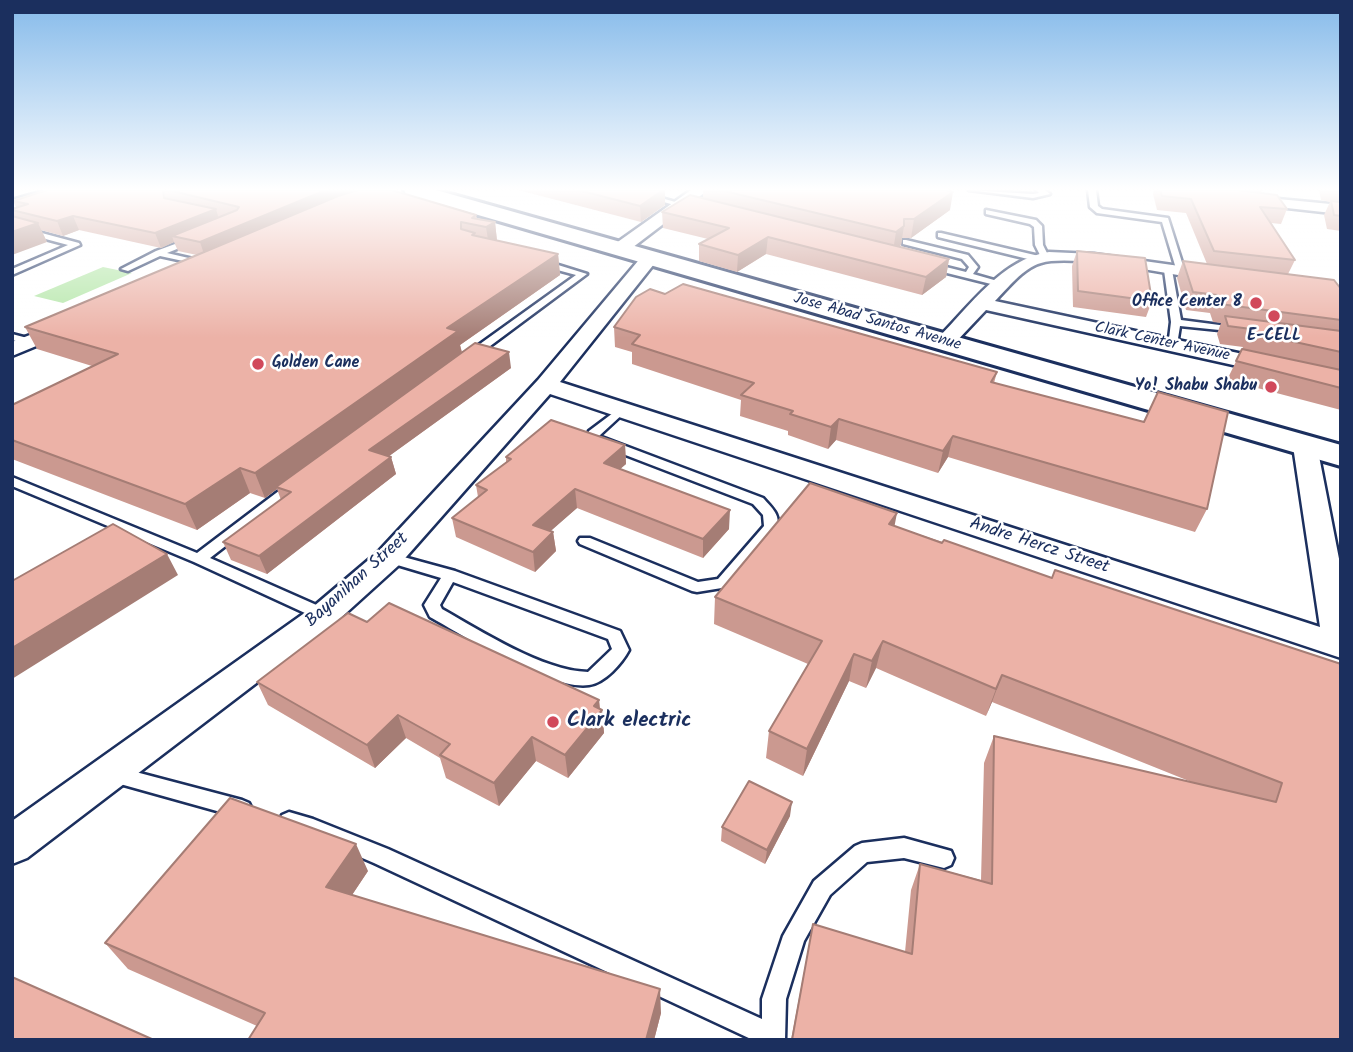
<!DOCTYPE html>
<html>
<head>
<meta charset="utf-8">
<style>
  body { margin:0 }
  #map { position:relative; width:1353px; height:1052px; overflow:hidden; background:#fff; font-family:Kalam,sans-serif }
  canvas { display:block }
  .frame { position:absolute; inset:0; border:14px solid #1b2f5e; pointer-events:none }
</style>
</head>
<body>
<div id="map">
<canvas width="1353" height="1052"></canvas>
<div class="frame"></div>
</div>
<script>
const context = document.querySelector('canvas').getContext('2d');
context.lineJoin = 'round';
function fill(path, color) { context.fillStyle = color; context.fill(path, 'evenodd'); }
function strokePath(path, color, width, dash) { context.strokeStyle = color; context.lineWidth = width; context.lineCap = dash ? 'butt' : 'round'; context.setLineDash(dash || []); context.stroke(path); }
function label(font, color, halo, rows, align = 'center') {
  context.font = font + ' Kalam,sans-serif'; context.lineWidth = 5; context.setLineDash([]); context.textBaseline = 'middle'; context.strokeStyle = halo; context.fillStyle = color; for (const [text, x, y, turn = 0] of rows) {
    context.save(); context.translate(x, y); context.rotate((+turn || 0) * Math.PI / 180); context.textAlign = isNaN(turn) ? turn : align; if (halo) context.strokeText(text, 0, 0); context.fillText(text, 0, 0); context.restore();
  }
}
const green = new Path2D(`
  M103 267 132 273 63 303 34 296Z`);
const service = new Path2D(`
  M620 190H633L693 207 689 209Z
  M969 190 1033 194 1039 193 1036 190H1045L1050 194 1033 198Z
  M1088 190H1096L1098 206 1102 209 1168 218 1185 272 1184 274 1177 272 1162 222 1097 213 1090 207Z
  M986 210 1036 220 1042 226 1043 245 1049 257 1048 259 1041 257 1035 245 1034 227 1030 224 986 214Z
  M12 225 79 243 80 245 12 275V269L68 245 12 230Z
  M941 233 1039 256 1040 258 1036 261 938 237V233Z
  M194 237H197V241L167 253 206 262V266L160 256 128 271 121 269 156 251Z
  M906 240 968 255 978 267 973 274 1008 284 1003 287 927 268 926 266 930 263 966 272 969 267 962 259 903 244V240Z
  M542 260 587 274 474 358H466V354L576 275 539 265 538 263Z
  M1168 267 1172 270 1181 320 1235 327 1240 330 1239 332 1180 326 1177 345 1176 347H1168L1171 322 1164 270Z
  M12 334 35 340 36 342 31 345 12 340Z
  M621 407 625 408V412L599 436 763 498C772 508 782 516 776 530L728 587 697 592 692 591 580 544 578 541 580 538H590L698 582 718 579 764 526 763 515 753 504 589 441 587 438 589 431Z
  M12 477 197 553 288 484H298L300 487 298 490 210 558 330 611 332 615 330 619H318L194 562 12 486Z
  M389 553 455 571 620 631 629 650C622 663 605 683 589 685 552 691 464 636 430 617L424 605 441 578 384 561 382 558 384 555ZM453 582 608 639 612 649 588 672C543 671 481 631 442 609L440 605Z
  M113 766 242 800 249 803 252 809 249 815 242 818 113 782 106 780 103 774 106 768Z
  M289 812 313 819 388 849 762 1019V999L783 936 814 881 855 846 862 843 904 838 951 851 954 858 951 865 944 868 904 858 867 862 830 895 804 941 786 999 785 1040H753L374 863 311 836 282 827 279 821 282 815Z`);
const minor = new Path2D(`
  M691 190H708L624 254H612V246Z
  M1247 196 1341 205V214L1242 203 1240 200Z
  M1049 252 1094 254 1215 271 1224 276 1215 281C1177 276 1074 253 1041 263 1023 268 1008 288 995 301L1341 375V389L986 310 952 346H938L935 342 938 338C970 306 1002 259 1049 252Z
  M649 254 658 259 560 382 1320 627 1293 446 1296 441H1314L1317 446 1341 569V658L550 394 399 565 335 623 27 858 12 864V821L313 607 379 551 538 380 643 255Z
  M68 320 75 322 78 326 75 330 12 356V342Z`);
const tertiary = new Path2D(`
  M47 190H77L74 194 12 212V200Z`);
const secondary = new Path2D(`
  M404 190H436L1341 445V466L406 194Z`);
const wall = new Path2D(`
  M47 190H355L476 215 477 219 495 222 497 241 558 254 560 275 460 345 462 352 511 368 389 456 391 457 396 474 267 574 231 560 223 542 281 500 277 489 265 498 250 493 197 530 12 459V405L92 366 37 349 25 327 197 255 178 251 174 242 161 248 79 230 63 236 41 230 47 242 14 217 12 214V209L16 207 13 201Z
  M518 190H665V205L641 222Z
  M703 190H946L950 210 911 238H902L901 245 899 247 949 259 946 277 922 295 766 254 737 272 699 261V244L708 239 663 228 662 212 703 198Z
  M1154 190H1262L1261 193 1287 209 1281 224 1271 223 1295 260 1288 274 1341 289V410L1227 380 1243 347 1220 344 1217 334 1221 323 1213 322 1210 313 1186 310 1177 278 1183 261 1207 264 1186 213 1157 210 1153 194Z
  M1319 190H1341V231L1327 229 1324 215 1330 202 1321 200Z
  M1077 251 1152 301 1146 317 1073 307 1072 266Z
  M665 294 997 372 994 383 1207 509 1195 532 948 457 938 473 836 440 828 449 788 435V431L740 416 741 400 632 364V352L615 347 614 327Z
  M625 445 626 464 620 469 729 529 703 558 577 508 550 531 553 532 556 551 535 572 456 537 452 518 478 497 476 485 506 462V457Z
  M894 526 1052 578 1341 664V1040H791L813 924 905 952 911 890 920 864 981 880 984 763 994 736 1194 783 992 702 986 716 876 668 866 688 849 681 803 776 766 758 769 731 808 664 714 624 715 597Z
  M367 622 599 700 600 709 602 710 604 733 568 778 536 761 499 806 446 778 440 758 406 738 375 768 268 705 257 682Z
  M790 816 765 864 721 841 722 827Z
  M368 871 352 895 661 1013 654 1040H248L257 1026 128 969 105 943Z`);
const shadedWall = new Path2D(`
  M326 190H355L357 196 205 257 200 242Z
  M663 190H665V205L641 222 640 206Z
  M953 192 950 210 911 238 914 219Z
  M216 209 220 223 172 236 174 242 161 248 155 233Z
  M73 216 79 230 63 236 57 221Z
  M495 222 497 241 489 246 486 227Z
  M38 223 47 242 12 255V232Z
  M904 226 901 245 893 251 896 232Z
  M768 237 766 254 737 272 738 255Z
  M558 254 560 275 460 345 462 354 276 487 277 489 265 498 255 473 447 328Z
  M949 259 946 277 922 295 926 277Z
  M509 352 511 368 374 467 369 450Z
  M839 419 836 440 828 449 831 427Z
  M953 436 948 457 938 473 943 451Z
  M625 445 626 464 605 482 604 463Z
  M391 457 396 474 267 574 259 556Z
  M240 468 250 493 197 530 185 504Z
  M575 489 577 508 536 544 533 525Z
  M730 510 729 529 703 558V539Z
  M897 513 892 539 889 524Z
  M553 532 556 551 535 572 533 552Z
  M167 554 178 575 12 679V648Z
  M883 641 876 668 866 688 872 661Z
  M854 654 849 681 803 776 807 749Z
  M1002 675 992 702 986 716 996 689Z
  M599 700 600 712 602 710 604 733 568 778 565 755Z
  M398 715 406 738 375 768 367 745Z
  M532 737 536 761 499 806 494 783Z
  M792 802 790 816 765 864 767 850Z
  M356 844 368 871 340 913 326 887Z
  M660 989 661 1013 654 1040H646Z`);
const building = new Path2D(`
  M47 190H163L164 198 216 209 155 233 73 216 57 221 12 210V209L28 204 13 201Z
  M168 190H326L200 242 172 236 237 210 239 207Z
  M358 190H392L476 215 472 218 495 222 486 227 461 222V229L475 233 472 235 558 254 447 328 458 331 255 473 240 468 185 504 12 440V405L118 354 25 327 338 196Z
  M578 190H663L640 206Z
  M720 190H946L953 192 914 219H904V226L896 232Z
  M1160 190H1238L1277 195 1287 209 1260 207 1295 260 1214 251 1191 199 1162 196Z
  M690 195 949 259 926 277 768 237 738 255 699 244 729 228 662 212Z
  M1331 201 1341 202V216L1334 215Z
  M12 216 38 223 12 232Z
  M1077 251 1145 258 1152 301 1078 291Z
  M1183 261 1334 280 1341 289V320L1220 304 1217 295 1193 292Z
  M683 284 997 372 991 382 1144 422 1158 392 1228 412 1207 509 953 436 943 451 839 419 831 427 790 414 793 411 741 395 754 383 632 344 640 335 614 327 636 297 650 289 665 294Z
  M1225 316 1341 331V352L1249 332 1251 329 1228 326Z
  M475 343 509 352 369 450 391 457 259 556 223 542 291 492 276 487Z
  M1242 349 1341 370V388L1236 361Z
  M551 420 625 445 604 463 730 510 703 539 575 489 533 525 553 532 533 552 452 518 487 490 476 485 511 459 506 457Z
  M810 483 897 513 889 524 942 543 944 540 1052 578 1055 570 1341 664V1040H792L813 924 912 954 920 864 992 884 994 736 1276 802 1282 783 1002 675 996 689 883 641 872 661 854 654 807 749 769 731 822 641 715 597Z
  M113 524 167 554 12 648V581Z
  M389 603 599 700 594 706 602 710 565 755 532 737 494 783 440 755 450 744 398 715 367 745 257 682 348 613 367 622Z
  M749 781 792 802 767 850 722 827Z
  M230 798 356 844 326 887 660 989 646 1040H248L265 1013 105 943Z
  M12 977 154 1040H12Z`);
const markers = [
  [1256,303,7,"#d1495b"],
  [1274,316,7,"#d1495b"],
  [258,364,7,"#d1495b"],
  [1271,387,7,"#d1495b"],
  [553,722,7,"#d1495b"]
];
const farPoinames = [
  ["Office Center 8",1242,303],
  ["E-CELL",1274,337,"center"],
  ["Golden Cane",272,364,"left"],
  ["Yo! Shabu Shabu",1257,387]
];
const farStreetnames = [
  ["Jose Abad Santos Avenue",877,323,16],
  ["Clark Center Avenue",1162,343,12]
];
const streetNames = [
  ["Andre Hercz Street",1039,547,18],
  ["Bayanihan Street",358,581,-42]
];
const nearPoinames = [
  ["Clark electric",567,722]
];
fill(green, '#b3e6a7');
strokePath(service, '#1b2f5e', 5);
strokePath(minor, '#1b2f5e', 5);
strokePath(tertiary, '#1b2f5e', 5);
strokePath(secondary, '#1b2f5e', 6);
fill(service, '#fff');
fill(minor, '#fff');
fill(tertiary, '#fff');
fill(secondary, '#fff');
fill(wall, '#cb9990');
fill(shadedWall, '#a57d75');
fill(building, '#ecb2a7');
strokePath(building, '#a57d75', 2);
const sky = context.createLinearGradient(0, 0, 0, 338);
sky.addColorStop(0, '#85baea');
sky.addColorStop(0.56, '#fff');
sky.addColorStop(1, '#ffffff00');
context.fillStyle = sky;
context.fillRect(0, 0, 1353, 338);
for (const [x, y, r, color] of markers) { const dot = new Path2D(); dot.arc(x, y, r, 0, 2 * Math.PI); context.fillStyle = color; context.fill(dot); strokePath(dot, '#fff', 2.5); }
label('bold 16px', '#1b2f5e', '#fff', farPoinames, 'right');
label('16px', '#1b2f5e', '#fff', farStreetnames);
label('18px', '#1b2f5e', '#fff', streetNames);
label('bold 21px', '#1b2f5e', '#fff', nearPoinames, 'left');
</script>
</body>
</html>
